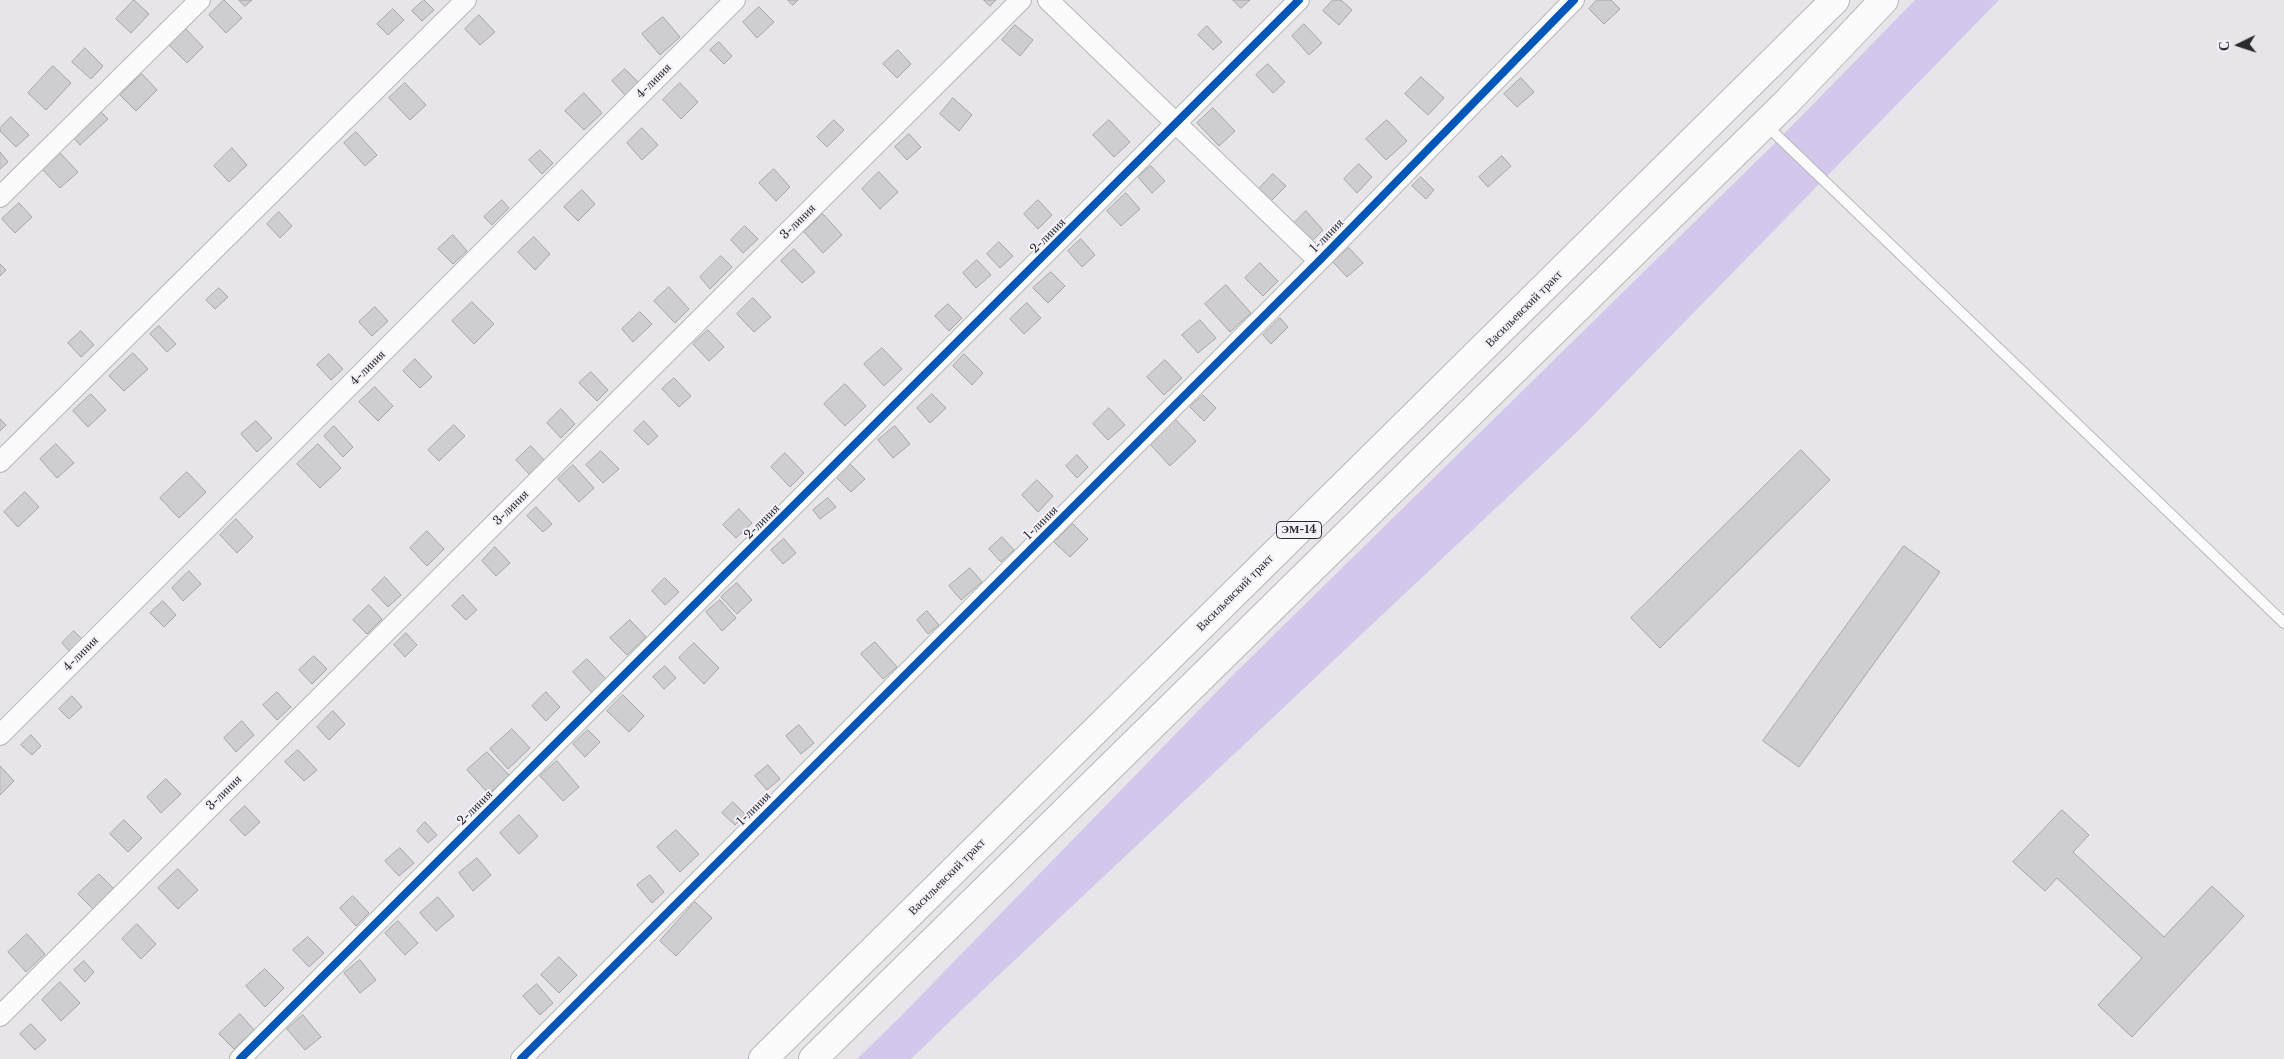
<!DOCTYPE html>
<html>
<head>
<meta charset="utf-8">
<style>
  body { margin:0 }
  #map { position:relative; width:2284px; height:1059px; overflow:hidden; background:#e7e5ea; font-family:"Libre Baskerville",serif }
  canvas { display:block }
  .north { position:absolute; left:2214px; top:20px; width:50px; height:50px; -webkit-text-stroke:4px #f4f1f8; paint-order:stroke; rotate:266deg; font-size:14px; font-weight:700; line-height:20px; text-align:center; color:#2a292c }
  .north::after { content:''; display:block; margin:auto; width:18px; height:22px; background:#2a292c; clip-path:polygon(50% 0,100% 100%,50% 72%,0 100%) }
</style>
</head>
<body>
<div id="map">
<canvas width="2284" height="1059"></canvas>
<div class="north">С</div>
</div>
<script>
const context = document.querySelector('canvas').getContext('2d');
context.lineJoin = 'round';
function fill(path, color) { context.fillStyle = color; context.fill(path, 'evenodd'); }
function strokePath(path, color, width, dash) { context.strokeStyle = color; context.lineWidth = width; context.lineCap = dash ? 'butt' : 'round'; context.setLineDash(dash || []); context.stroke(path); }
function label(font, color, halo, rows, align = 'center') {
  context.font = font + ' "Libre Baskerville",serif'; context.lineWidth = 4; context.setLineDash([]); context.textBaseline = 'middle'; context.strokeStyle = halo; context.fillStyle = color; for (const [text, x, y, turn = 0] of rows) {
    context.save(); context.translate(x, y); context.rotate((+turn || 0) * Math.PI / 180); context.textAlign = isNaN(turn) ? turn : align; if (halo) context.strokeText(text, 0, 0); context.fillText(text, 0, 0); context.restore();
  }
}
const green = new Path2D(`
  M1915 0H1999L1579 430 968 1004 911 1059H857L900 1017 1234 674 1778 140Z`);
const building = new Path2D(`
  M134 0 149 14 131 33 116 19Z
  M224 0 242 18 226 33 209 15Z
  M239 0H252L245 6Z
  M424 0 434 10 422 21 412 11Z
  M788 0H798L793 5Z
  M984 0H996L990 6Z
  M1233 0H1250L1241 8Z
  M1333 0H1341L1352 10 1339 25 1323 11Z
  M1597 0H1611L1620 9 1604 24 1589 9Z
  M759 7 774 22 757 38 743 22Z
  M393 9 404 20 388 35 377 24Z
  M479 15 495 32 480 45 465 29Z
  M663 17 680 37 660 55 642 34Z
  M1304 24 1322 43 1309 55 1292 36Z
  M1015 25 1033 40 1020 56 1002 40Z
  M1207 26 1222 42 1213 50 1198 35Z
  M185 28 203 47 187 63 168 44Z
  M719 42 732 56 724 64 710 50Z
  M85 48 103 66 91 79 72 62Z
  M898 50 911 64 897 78 883 64Z
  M1268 64 1285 82 1273 93 1256 75Z
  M53 66 71 83 46 110 28 93Z
  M625 69 639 83 626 96 612 81Z
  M142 74 157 90 136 111 120 95Z
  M1421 77 1444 98 1428 115 1405 94Z
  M1521 78 1534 92 1517 107 1504 94Z
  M405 83 426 105 410 120 389 98Z
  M680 83 698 102 681 119 663 100Z
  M584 93 602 113 584 130 565 111Z
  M953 98 972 115 959 131 940 114Z
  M1213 108 1235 131 1219 146 1197 123Z
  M98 109 108 119 80 145 71 135Z
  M11 117 29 135 16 147 0 131V128Z
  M834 120 844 130 827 147 817 137Z
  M1109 120 1130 142 1114 157 1093 135Z
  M1387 120 1407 141 1386 160 1366 139Z
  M642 128 658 145 642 160 627 143Z
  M356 132 377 155 365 166 344 143Z
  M909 134 921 147 907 160 895 147Z
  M232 148 247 165 229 182 214 166Z
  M540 150 553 163 542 174 529 160Z
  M0 152 8 162 0 169Z
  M60 153 78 172 60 188 42 169Z
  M1502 156 1511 166 1488 187 1479 177Z
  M1359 164 1372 177 1357 193 1344 179Z
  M1151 166 1165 181 1152 193 1138 177Z
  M774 169 790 187 776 201 759 183Z
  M879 172 898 192 880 209 862 189Z
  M1273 174 1286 186 1268 204 1256 192Z
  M1421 177 1434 190 1426 199 1412 186Z
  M582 190 595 204 578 221 564 207Z
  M1126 193 1140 209 1121 226 1107 211Z
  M502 200 509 208 492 225 484 217Z
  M1038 200 1052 215 1038 229 1024 214Z
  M19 203 32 217 15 233 2 219Z
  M1306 211 1323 230 1309 244 1292 225Z
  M279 212 292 226 280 238 267 224Z
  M823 214 842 235 823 253 804 232Z
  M745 226 758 239 743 253 731 240Z
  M453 235 467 251 453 264 438 249Z
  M534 237 550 254 535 270 518 252Z
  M1081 239 1095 255 1082 267 1068 251Z
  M999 242 1013 256 1000 268 987 254Z
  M1349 248 1363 263 1347 277 1333 262Z
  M794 249 815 272 802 283 781 261Z
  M721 256 732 267 710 289 700 277Z
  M977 260 991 275 976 288 963 273Z
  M1260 263 1278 281 1263 296 1245 278Z
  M0 264 6 270 0 276Z
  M1051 272 1065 286 1048 303 1033 288Z
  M1226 285 1251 313 1230 332 1205 304Z
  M669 287 689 309 675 323 654 301Z
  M219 288 228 297 215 309 206 300Z
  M753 298 771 317 754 332 737 314Z
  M472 302 494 324 474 344 452 321Z
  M1027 303 1041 318 1024 334 1010 319Z
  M948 304 962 318 949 331 935 316Z
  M375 307 388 321 372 336 359 322Z
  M640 312 652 324 633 342 622 329Z
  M1280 318 1288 327 1271 344 1263 335Z
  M1200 320 1216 338 1198 353 1182 335Z
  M159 326 176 344 167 352 150 334Z
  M708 330 724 347 709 361 693 344Z
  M81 331 94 345 81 357 68 343Z
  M882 348 902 369 884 386 864 364Z
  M133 353 148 369 124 391 109 376Z
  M329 354 343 369 331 380 317 365Z
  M964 354 983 373 972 385 953 366Z
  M415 359 432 377 420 388 403 371Z
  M1165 360 1182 378 1164 395 1147 377Z
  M591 372 608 390 597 401 579 383Z
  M674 378 691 396 679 407 662 389Z
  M845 384 866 406 845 426 824 404Z
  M375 387 393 406 378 421 359 402Z
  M91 394 106 410 88 427 73 411Z
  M932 394 946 408 930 423 917 408Z
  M1203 395 1216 408 1204 421 1190 407Z
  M1109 408 1125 425 1108 440 1093 424Z
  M561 409 575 424 561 438 547 423Z
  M0 419 6 425 0 431Z
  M1175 419 1196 441 1170 466 1149 443Z
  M256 421 272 438 257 452 241 434Z
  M644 421 658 436 648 445 634 431Z
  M454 425 465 436 439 461 428 450Z
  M334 426 353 447 343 457 324 436Z
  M895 426 910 444 893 458 878 440Z
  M56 444 74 463 57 478 40 459Z
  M318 444 341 468 320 488 297 464Z
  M531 446 545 461 530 475 516 460Z
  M1801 450 1830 480 1660 648 1631 618Z
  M601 451 619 469 603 483 586 465Z
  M785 453 804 473 790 487 771 467Z
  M1077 455 1088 467 1077 478 1066 466Z
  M850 464 865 479 851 492 836 477Z
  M573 465 594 488 579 502 558 479Z
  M187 472 206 492 179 518 160 498Z
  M1037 480 1053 496 1038 512 1022 495Z
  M25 492 39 507 18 527 4 512Z
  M828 498 836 507 820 519 813 510Z
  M536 507 552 524 543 532 527 516Z
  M739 509 752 523 736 538 723 525Z
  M236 519 253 537 237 553 220 535Z
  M1073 524 1088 539 1070 557 1054 542Z
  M427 531 444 549 427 566 410 548Z
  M1002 537 1014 550 1001 562 989 549Z
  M784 539 796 553 783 564 771 550Z
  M1904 546 1940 572 1799 767 1763 741Z
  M495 547 510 563 496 576 482 561Z
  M970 568 982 582 961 600 949 586Z
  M189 571 201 584 183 601 172 588Z
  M385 577 401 595 388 607 372 590Z
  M665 578 679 592 665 605 652 591Z
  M737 583 752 600 737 614 721 597Z
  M463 595 477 610 466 620 452 606Z
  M720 600 736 618 722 631 706 612Z
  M163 601 176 615 164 627 150 613Z
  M369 605 382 619 367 634 353 620Z
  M927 611 939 625 928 634 917 620Z
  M630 620 646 637 627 655 610 638Z
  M74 631 84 641 71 653 62 643Z
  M406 633 417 645 405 657 394 645Z
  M875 642 897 667 883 679 861 654Z
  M694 643 719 668 704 684 679 658Z
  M314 656 327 669 312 684 299 670Z
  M587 659 606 679 592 693 573 672Z
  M665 666 676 678 664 689 653 677Z
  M277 692 291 707 277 720 263 705Z
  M546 692 560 707 546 721 532 706Z
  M623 695 644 716 629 732 607 711Z
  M72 696 82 707 69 719 59 709Z
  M333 711 345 724 329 740 317 727Z
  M242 721 254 735 236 752 224 738Z
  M799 725 814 743 801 754 786 736Z
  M512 729 530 748 508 769 490 749Z
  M588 730 600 742 585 757 573 744Z
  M31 735 41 746 32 755 21 745Z
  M298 750 317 770 304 781 285 762Z
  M487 752 509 775 489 794 467 770Z
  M557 761 579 787 563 801 540 776Z
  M768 765 780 779 767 790 755 776Z
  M0 766 14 781 0 795Z
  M166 779 181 794 161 813 147 797Z
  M733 802 745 814 735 825 722 813Z
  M245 806 260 822 245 836 230 820Z
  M2062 810 2089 835 2073 852 2164 937 2212 886 2244 916 2132 1037 2098 1005 2142 958 2057 878 2045 891 2013 862Z
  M519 815 538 836 519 854 500 833Z
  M124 820 142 838 128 852 110 834Z
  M425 822 437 835 428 843 417 831Z
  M676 830 699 854 680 872 657 847Z
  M400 848 414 863 399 876 385 861Z
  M477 858 491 875 473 891 459 873Z
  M178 869 198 890 178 909 158 888Z
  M99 874 114 889 93 909 78 894Z
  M650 875 664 892 652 903 637 885Z
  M353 896 369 913 356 926 340 908Z
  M438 897 454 916 436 931 420 913Z
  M695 902 712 918 676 956 660 941Z
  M398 921 418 943 405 955 385 933Z
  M137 924 156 944 141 959 122 939Z
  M27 934 45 954 26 972 8 952Z
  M308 937 324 953 309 967 293 950Z
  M559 957 577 975 559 993 541 975Z
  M360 960 376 980 360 993 344 973Z
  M84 961 94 972 85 982 74 970Z
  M265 969 284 988 265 1007 246 986Z
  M60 982 80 1003 61 1021 42 1000Z
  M537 984 553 1003 540 1015 523 996Z
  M240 1014 254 1030 234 1049 219 1034Z
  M303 1015 321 1037 305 1050 287 1029Z
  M31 1024 46 1040 35 1050 20 1034Z`);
const lane = new Path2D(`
  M1765 124 2284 623`);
const street = new Path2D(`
  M1048 0 1319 261
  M0 197 200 0
  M0 462 466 0
  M0 735 735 0
  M0 1016 1021 0
  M240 1059 1299 0
  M521 1059 1319 261 1574 0`);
const primary = new Path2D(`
  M763 1059 1835 0
  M813 1059 1787 102 1884 0`);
const cycleway = new Path2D(`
  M240 1059 1299 0
  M521 1059 1319 261 1574 0`);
const shields = [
  [1299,530,45]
];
const shieldNames = [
  ["ЭМ-14",1299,530]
];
const streetNames = [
  ["4-линия",654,81,-45],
  ["3-линия",798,222,-45],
  ["2-линия",1048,236,-45],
  ["1-линия",1327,236,-46],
  ["Васильевский тракт",1524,309,-45],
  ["4-линия",368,368,-45],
  ["3-линия",511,508,-45],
  ["2-линия",762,522,-45],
  ["1-линия",1041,523,-45],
  ["Васильевский тракт",1235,593,-45],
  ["4-линия",81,654,-45],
  ["3-линия",224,793,-45],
  ["2-линия",475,808,-45],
  ["1-линия",754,809,-45],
  ["Васильевский тракт",947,877,-45]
];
fill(green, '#d4c7ec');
fill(building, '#cecdd1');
strokePath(building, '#a6a4a7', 1);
strokePath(lane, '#b7b6ba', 12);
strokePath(street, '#b7b6ba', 22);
strokePath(primary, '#b7b6ba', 30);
strokePath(lane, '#fbfbfc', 10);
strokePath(street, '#fbfbfc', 20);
strokePath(primary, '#fbfbfc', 28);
strokePath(cycleway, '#0057b8', 8);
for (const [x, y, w] of shields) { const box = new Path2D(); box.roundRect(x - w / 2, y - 8.5, w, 17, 4); context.fillStyle = '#f4f1f8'; context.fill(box); strokePath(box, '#2a292c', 1); }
label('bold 11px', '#2a292c', null, shieldNames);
label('12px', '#2a292c', '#f4f1f8', streetNames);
</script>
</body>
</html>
